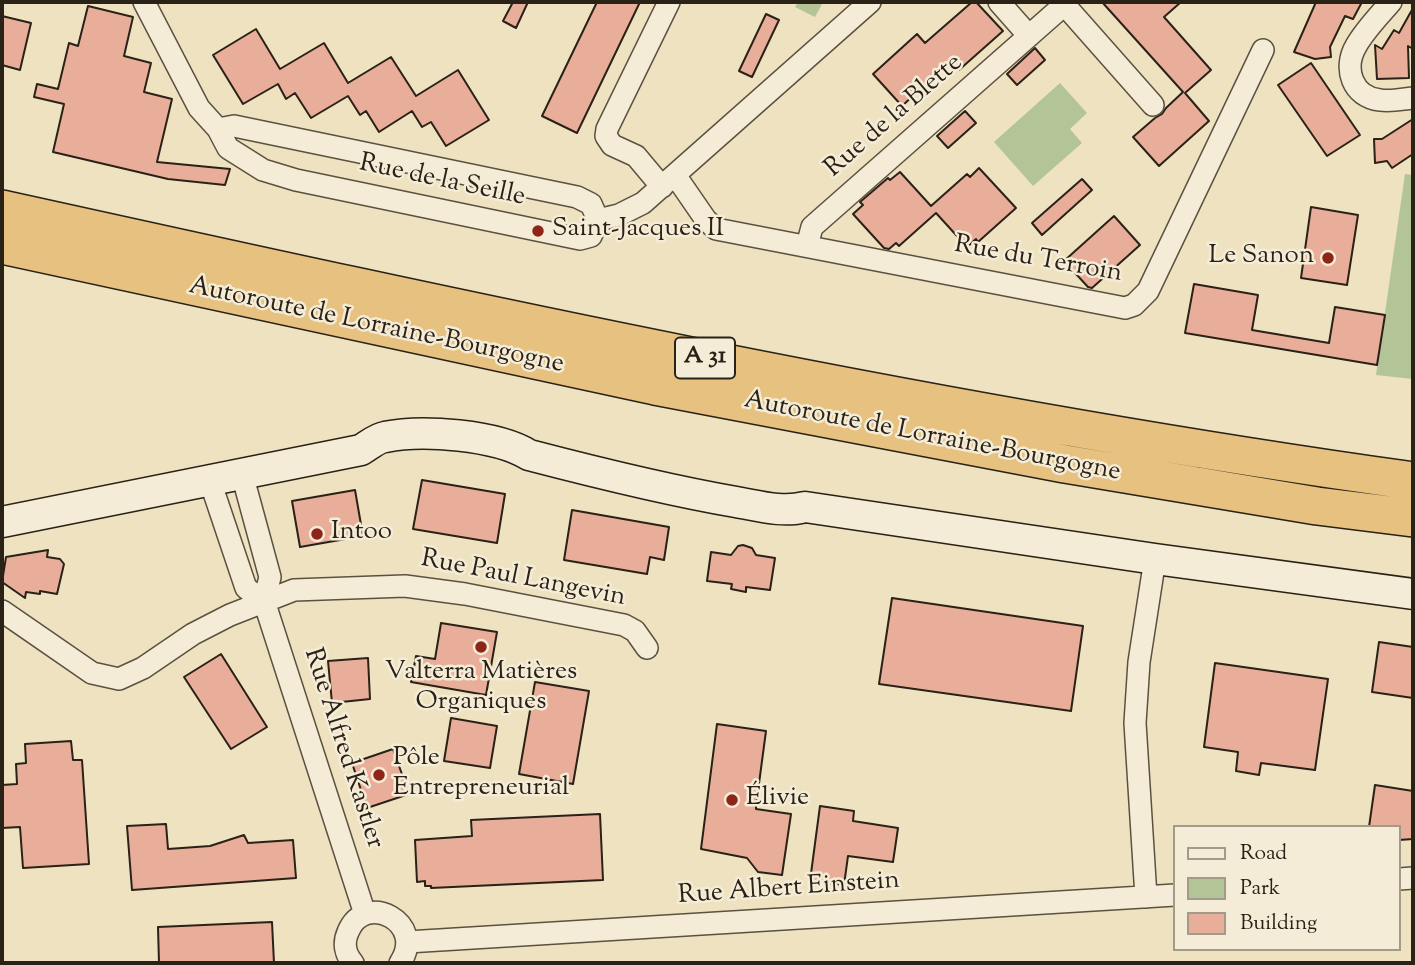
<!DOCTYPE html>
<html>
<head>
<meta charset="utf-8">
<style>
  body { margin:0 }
  #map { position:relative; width:1415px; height:965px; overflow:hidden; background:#eee2c0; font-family:"Sorts Mill Goudy",serif }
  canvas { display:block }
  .frame { position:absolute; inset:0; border:4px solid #2a2117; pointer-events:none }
  .legend { position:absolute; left:1173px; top:825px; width:228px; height:126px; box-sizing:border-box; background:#f4ecd6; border:2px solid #a39b8a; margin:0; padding:9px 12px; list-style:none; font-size:21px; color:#2a2117 }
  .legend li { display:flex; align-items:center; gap:14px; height:35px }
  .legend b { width:35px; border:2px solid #a39b8a }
</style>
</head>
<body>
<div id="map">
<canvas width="1415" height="965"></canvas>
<div class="frame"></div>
<ul class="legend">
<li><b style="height:9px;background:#f4ecd6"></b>Road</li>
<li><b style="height:19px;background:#b3c497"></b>Park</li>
<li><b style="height:19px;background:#e8ae9a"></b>Building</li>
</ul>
</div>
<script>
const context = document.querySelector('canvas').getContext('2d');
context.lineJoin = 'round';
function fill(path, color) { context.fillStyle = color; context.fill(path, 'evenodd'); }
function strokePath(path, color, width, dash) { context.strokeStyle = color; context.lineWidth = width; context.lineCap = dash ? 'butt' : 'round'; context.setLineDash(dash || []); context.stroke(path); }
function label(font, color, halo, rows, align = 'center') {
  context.font = font + ' "Sorts Mill Goudy",serif'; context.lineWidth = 5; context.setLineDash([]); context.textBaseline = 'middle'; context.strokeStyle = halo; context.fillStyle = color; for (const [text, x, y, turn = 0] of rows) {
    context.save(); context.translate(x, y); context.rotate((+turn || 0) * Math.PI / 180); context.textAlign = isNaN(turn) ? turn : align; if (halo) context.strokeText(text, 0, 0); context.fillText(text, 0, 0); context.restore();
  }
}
const green = new Path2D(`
  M798 2H823L815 17 795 7Z
  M1060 83 1087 113 1070 129 1082 143 1033 186 994 142Z
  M1405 174 1413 175V379L1376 375Z`);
const building = new Path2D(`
  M513 2H528L516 28 503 21Z
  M597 2H640L577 133 542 116Z
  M972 2H976L1003 31 959 70 951 61 902 106 873 74 917 34 925 43Z
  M1102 2H1181L1164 17 1211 70 1185 93 1209 121 1159 166 1133 137 1155 118 1162 114 1166 108 1183 92Z
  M1316 2H1362L1353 19 1345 16 1330 47 1331 57 1315 59 1294 52Z
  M88 6 133 17 124 56 151 63 144 92 172 99 157 162 230 169 225 185 168 179 53 152 64 104 34 97 37 84 58 89 69 43 78 46Z
  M1413 8V49L1408 46 1409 78 1377 79 1375 45 1382 49 1394 30 1399 33Z
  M766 14 779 20 752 77 739 71Z
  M2 16 31 23 20 70 2 65Z
  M256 29 280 69 324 43 348 83 391 57 416 96 458 70 489 120 446 146 431 122 422 127 412 111 379 132 366 111 360 115 348 96 311 118 295 93 286 99 278 84 243 104 213 55Z
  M1035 48 1045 60 1017 85 1007 74Z
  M1311 63 1360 135 1327 156 1278 85Z
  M965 111 976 123 948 148 937 136Z
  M1413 119V154L1392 168 1387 161 1375 163 1374 139H1382Z
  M979 168 1016 208 978 242 976 239 967 247 936 213 899 246 896 243 889 249 884 248 853 214 863 205 860 202 888 178 890 180 900 172 931 206 967 174 970 177Z
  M1082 179 1092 190 1042 235 1032 223Z
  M1311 207 1358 215 1347 285 1301 278Z
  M1114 216 1140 245 1092 288 1088 287 1064 261Z
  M1194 284 1258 295 1252 330 1329 343 1335 307 1385 315 1377 365 1185 333Z
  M422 480 505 494 497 543 413 529Z
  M355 490 363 536 300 547 292 501Z
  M572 510 669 527 664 560 650 557 647 574 564 560Z
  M743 545 752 548 756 555 775 558 770 590 746 587V592L731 589 732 584 707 581 711 552 731 555 738 546Z
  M48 550 47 557 60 559 64 564 57 594 40 591V594L26 592 25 598 2 582 6 557Z
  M892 598 1083 626 1071 711 879 684Z
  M441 623 497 632 486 695 411 682 416 656 435 659Z
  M1379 642 1413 647V698L1372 692Z
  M221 654 267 727 231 749 184 677Z
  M368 658 370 699 332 703 328 661Z
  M1215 663 1328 679 1315 770 1261 763 1259 775 1236 771 1238 752 1204 747Z
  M535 682 589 691 573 784 519 774Z
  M451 718 497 726 490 768 444 761Z
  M717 724 766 731 756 806V809L791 814 782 875 758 872 747 858 701 849Z
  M71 741 73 760H82L89 864 23 868 20 827 2 828V785L17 784 16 764 26 763 25 744Z
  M393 749 409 794 367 808 352 763Z
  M1375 785 1413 791V839L1399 840V827H1369Z
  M820 806 854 811 853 821 898 828 893 862 848 856 844 885 810 881Z
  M600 814 603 880 431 888V886H425V881L417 882 415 840 472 836 471 820Z
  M166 824 168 849 210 846 244 835 248 843 293 840 296 878 132 890 127 826Z
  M272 922 274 963H159L158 927Z`);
const minor = new Path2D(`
  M144 2 199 108 218 129 228 148 263 170 296 180 580 239 591 236 598 220 591 204 577 197 234 126 218 129
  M999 2 1029 36
  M1062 2 1153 105
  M1391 2C1379 16 1365 30 1356 46 1343 68 1352 97 1380 100 1391 102 1402 99 1413 98
  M675 175 706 220 716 229 1125 308 1134 305 1148 291 1263 50
  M662 187 636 156 612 145 606 136 607 129 669 2
  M598 220 619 215 643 203 870 2
  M807 246 812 227 1064 5
  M242 474 270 577 264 601 365 914
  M210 481 246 588 264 601
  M2 611 92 673 119 679 143 668 193 634 230 615 294 590 405 586 465 594 624 625 635 631 647 648
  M1399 879 1413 878
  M1146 897 1135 723 1139 662 1155 559
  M407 942 1175 895
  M353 963C345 954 343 943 348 932 365 890 427 923 400 963`);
const secondary = new Path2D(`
  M2 522 361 450C368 446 377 438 385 437 422 429 497 435 529 455 598 473 666 490 736 502 759 506 783 513 805 507L1155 559 1413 594`);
const motorway = new Path2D(`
  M2 209C469 312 939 415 1413 481
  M2 245 655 386 1065 464 1317 506 1413 518`);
const markers = [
  [538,231,7,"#8f2418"],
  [1328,258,7,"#8f2418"],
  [317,534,7,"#8f2418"],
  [481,647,7,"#8f2418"],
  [379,775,7,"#8f2418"],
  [732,800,7,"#8f2418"]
];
const shields = [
  [705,358,60]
];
const shieldNames = [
  ["A 31",705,358]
];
const streetNames = [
  ["Rue de la Blette",895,117,-41],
  ["Rue de la Seille",442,182,12],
  ["Rue du Terroin",1038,261,10],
  ["Autoroute de Lorraine-Bourgogne",376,327,12],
  ["Autoroute de Lorraine-Bourgogne",932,438,11],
  ["Rue Paul Langevin",523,580,11],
  ["Rue Alfred Kastler",342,749,72],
  ["Rue Albert Einstein",789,890,-4]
];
const poiNames = [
  ["Saint-Jacques II",552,231],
  ["Le Sanon",1314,258,"right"],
  ["Intoo",331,534],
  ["Valterra Matières",481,674,"center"],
  ["Organiques",481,704,"center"],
  ["Pôle",393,760],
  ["Entrepreneurial",393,790],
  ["Élivie",746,800]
];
fill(green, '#b3c497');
fill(building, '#e8ae9a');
strokePath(building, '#2a2117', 2);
strokePath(minor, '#5b5141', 24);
strokePath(secondary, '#2a2117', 33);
strokePath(motorway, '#2a2117', 40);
strokePath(minor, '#f4ecd6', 21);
strokePath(secondary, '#f4ecd6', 30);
strokePath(motorway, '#e7c180', 37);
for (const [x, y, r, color] of markers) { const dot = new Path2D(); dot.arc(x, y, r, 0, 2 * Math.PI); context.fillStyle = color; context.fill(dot); strokePath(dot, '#f4ecd6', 2.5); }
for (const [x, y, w] of shields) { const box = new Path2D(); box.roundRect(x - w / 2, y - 20.5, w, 41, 5); context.fillStyle = '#f4ecd6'; context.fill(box); strokePath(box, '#2a2117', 2); }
label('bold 24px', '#2a2117', null, shieldNames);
label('26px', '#2a2117', '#f4ecd6', streetNames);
label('26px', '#2a2117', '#f4ecd6', poiNames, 'left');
</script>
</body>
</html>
